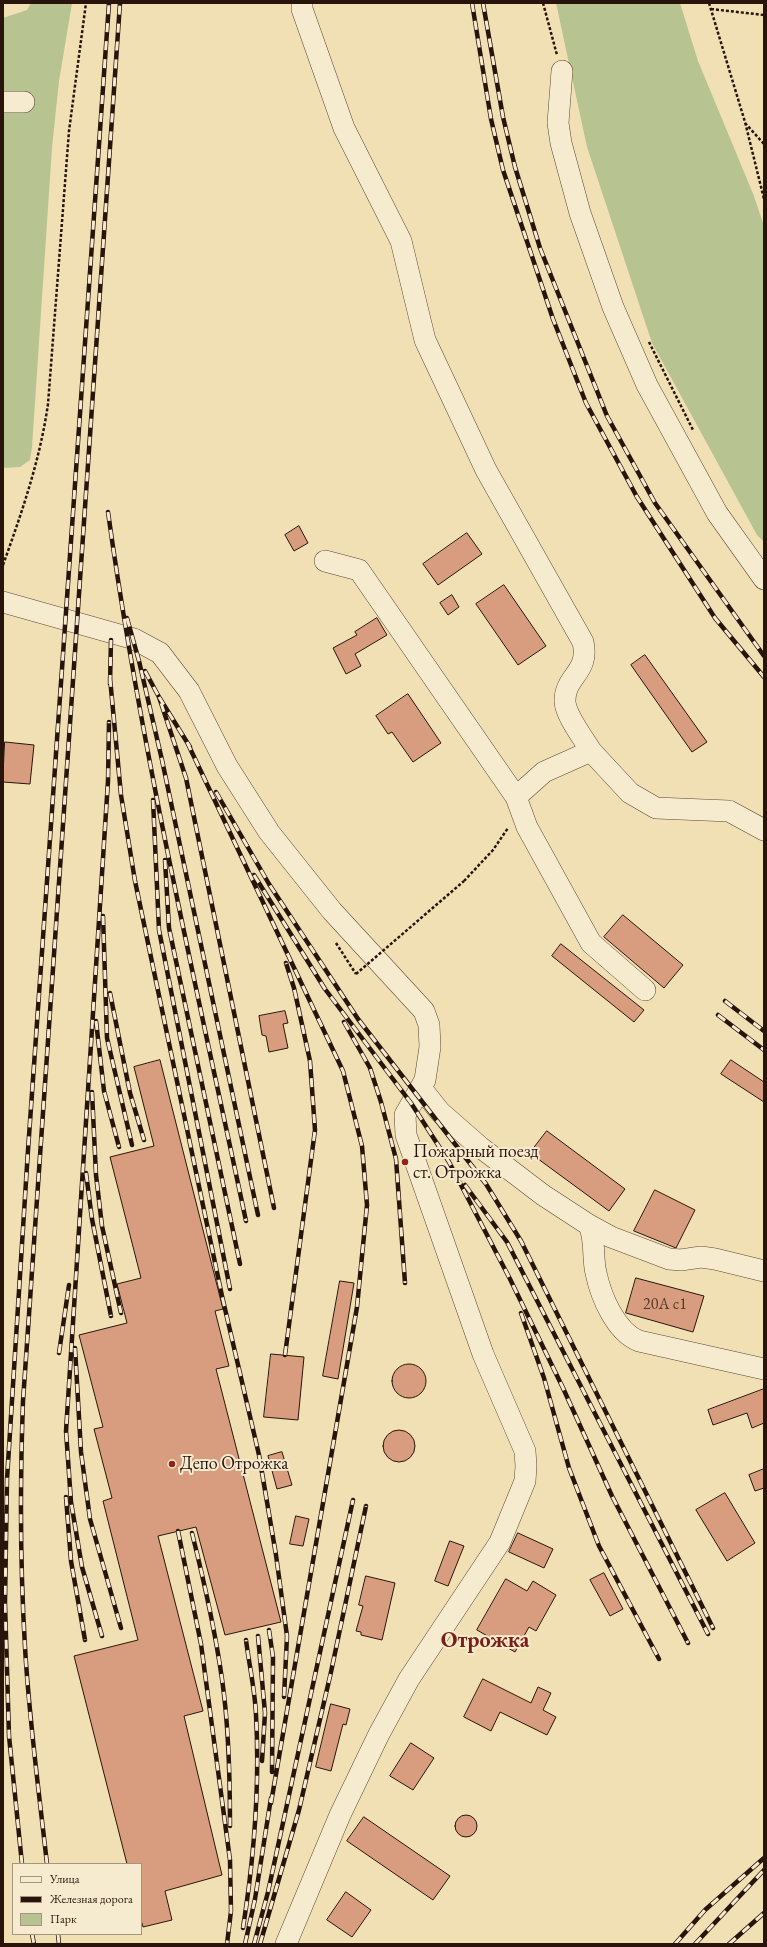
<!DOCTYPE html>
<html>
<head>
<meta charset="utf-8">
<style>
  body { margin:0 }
  #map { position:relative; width:767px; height:1947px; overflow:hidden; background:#f1e0b4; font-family:"EB Garamond",serif }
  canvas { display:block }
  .frame { position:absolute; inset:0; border:4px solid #29140c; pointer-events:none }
  .legend { position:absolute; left:12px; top:1863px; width:130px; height:72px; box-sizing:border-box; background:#f6ebce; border:1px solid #a49580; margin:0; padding:5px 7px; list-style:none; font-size:12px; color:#29140c }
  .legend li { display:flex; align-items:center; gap:8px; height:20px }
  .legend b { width:20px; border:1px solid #a49580 }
</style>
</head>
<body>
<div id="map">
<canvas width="767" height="1947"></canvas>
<div class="frame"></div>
<ul class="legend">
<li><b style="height:5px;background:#f6ebce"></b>Улица</li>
<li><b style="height:5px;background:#29140c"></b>Железная дорога</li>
<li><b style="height:11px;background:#b7c390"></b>Парк</li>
</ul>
</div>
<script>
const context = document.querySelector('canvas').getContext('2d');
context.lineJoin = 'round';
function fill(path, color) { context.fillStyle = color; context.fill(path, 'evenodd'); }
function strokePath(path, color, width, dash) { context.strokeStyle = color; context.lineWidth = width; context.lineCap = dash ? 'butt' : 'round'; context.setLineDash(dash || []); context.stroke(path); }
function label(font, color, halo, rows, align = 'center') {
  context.font = font + ' "EB Garamond",serif'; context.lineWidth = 4; context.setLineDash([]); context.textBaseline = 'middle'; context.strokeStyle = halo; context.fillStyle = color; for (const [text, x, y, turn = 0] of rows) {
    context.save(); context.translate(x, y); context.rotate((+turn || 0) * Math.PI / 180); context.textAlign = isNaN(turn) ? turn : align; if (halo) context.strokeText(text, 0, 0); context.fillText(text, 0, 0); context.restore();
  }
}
const green = new Path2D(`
  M31 3H72L59 81 52 148 32 447 30 460 20 467 3 468V18L27 10Z
  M556 3H680L698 61 754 196 764 226V542L757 535 652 343 587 147Z`);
const building = new Path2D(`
  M299 526 308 543 294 551 285 535Z
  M467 533 482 554 438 585 423 564Z
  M504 585 546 646 518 665 476 604Z
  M452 595 459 607 448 615 440 603Z
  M377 618 387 635 355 654 361 666 346 674 333 648 357 635 355 632Z
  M645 655 707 742 692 752 631 665Z
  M408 694 441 743 413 762 392 732 388 734 376 716Z
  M5 742 34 745 30 784 3 782Z
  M623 915 683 965 664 988 604 937Z
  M561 944 644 1010 634 1022 552 956Z
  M285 1011 288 1023 283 1024 288 1048 269 1052 266 1036 262 1035 259 1016Z
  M160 1060 223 1309 215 1311 229 1366 216 1369 281 1622 225 1635 196 1527 158 1536 203 1711 184 1716 222 1875 165 1891 172 1920 143 1927 141 1920V1864H127L74 1656 138 1640 103 1501 112 1498 94 1429 103 1427 79 1335 127 1323 117 1284 141 1278 110 1157 154 1146 134 1067Z
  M731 1060 764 1082V1102L721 1074Z
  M547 1131 625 1189 609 1211 530 1153Z
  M655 1190 695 1210 676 1248 634 1231Z
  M636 1278 704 1296 693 1332 626 1313Z
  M340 1281 354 1283 338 1379 323 1376Z
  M271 1354 304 1357 298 1420 264 1417Z
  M392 1381a17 17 0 1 1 34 0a17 17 0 1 1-34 0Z
  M764 1389V1423L752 1428 747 1413 713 1425 708 1410Z
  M383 1446a16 16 0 1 1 32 0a16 16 0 1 1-32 0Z
  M282 1452 292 1485 277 1489 268 1456Z
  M764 1469V1488L755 1491 749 1475Z
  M725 1493 755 1543 727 1561 696 1510Z
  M296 1516 309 1519 303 1546 290 1544Z
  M518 1533 553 1549 544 1568 509 1552Z
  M450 1541 464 1546 448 1586 435 1581Z
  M604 1573 623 1609 610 1616 590 1580Z
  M366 1576 395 1583 382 1640 361 1635V1632L356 1631 363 1606 359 1605Z
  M506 1579 527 1591 533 1581 556 1595 536 1631 529 1627 515 1652 477 1630Z
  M483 1679 531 1703 538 1687 551 1693 543 1710 556 1717 547 1735 500 1712 491 1731 464 1717Z
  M331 1704 350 1709 346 1725 343 1724 331 1771 316 1767Z
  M411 1743 434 1758 413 1790 390 1776Z
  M455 1826a11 11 0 1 1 22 0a11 11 0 1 1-22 0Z
  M364 1817 450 1876 433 1900 347 1841Z
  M346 1892 371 1910 352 1937 327 1920Z`);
const path = new Path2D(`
  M543 3 557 55
  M709 3 745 122 764 199
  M711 9 764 15
  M745 123 764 144
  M649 342 693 430
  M3 565C22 512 40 460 48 404L69 131 86 3
  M464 881 493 850 508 828
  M336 943 356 974`);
const minor = new Path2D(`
  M302 3V9L344 128 401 241 425 340 486 470 583 642C590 673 564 676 565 702 566 716 584 739 591 751
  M562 71 558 123 561 143 580 213 613 307 647 385 717 513 764 579
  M3 102H24
  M325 561 359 570 516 797
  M3 602 134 639 160 653 189 691 227 766 269 832 332 911 424 1011 429 1025 430 1047 425 1080 405 1115 406 1135 483 1354 525 1451 526 1466 525 1481 500 1542 409 1679 379 1734 340 1815 286 1944
  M645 990 591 943 527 827 516 797 544 772 591 751 630 793 656 808 729 811 764 830
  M421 1088 440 1112 480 1147 543 1195 589 1225 611 1237 669 1259 681 1260 701 1257 715 1259 764 1271
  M589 1225C596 1241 592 1257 596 1273 601 1297 616 1332 639 1341L764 1369`);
const rail = new Path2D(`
  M472 3 491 119 503 170 553 319 586 403 637 497 715 618 764 677
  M483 3 503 117 515 167 540 248 607 416 655 503 764 656
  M108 512C141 750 196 985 246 1221
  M127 618 139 661 162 760 258 1215
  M145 671 159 697 186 778 274 1208
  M110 678 121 795 135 881 222 1296 259 1455 276 1555 287 1636 284 1697
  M110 684 111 640
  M159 697 190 747
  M187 742 343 1071 362 1146 367 1205 357 1307 271 1803
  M216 792 269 884 358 1019 486 1184 521 1241 713 1628
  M153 800 159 930 230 1289
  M165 860 169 928 240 1264
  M254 875 325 989 411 1103 449 1162 510 1279 563 1388 612 1496 688 1643
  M103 916 107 1038 132 1145
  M110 993 130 1093 144 1140
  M725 1001 764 1031
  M718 1015 764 1050
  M96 1021 104 1091 119 1147
  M344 1022 370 1068 381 1102 396 1159 405 1283
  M92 1092 96 1175 102 1226 121 1313
  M86 1173 92 1219 111 1316
  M465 1185 507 1242 708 1634
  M521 1313 544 1378 569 1468 599 1546 659 1659
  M75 1348 81 1452 90 1519 121 1628
  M59 1353 69 1285
  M285 1355 315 1130 310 1061 294 988 286 963
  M66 1497 71 1561 85 1640
  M178 1531 201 1644 230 1860 231 1911 227 1944
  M192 1533C204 1581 215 1630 222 1679 229 1727 230 1777 230 1826
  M269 1630 273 1657 272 1772
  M102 1636 82 1567 71 1502 66 1431 108 781 109 722
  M258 1636 265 1713 262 1761
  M22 1864 9 1736 5 1603 7 1479 28 1150 109 3
  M47 1864C39 1792 29 1719 25 1647 20 1565 20 1483 23 1401L120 3
  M243 1928C254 1858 260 1786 256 1715 255 1690 249 1664 246 1640
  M32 1934 34 1944
  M58 1934 59 1944
  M245 1944 255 1899 271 1798
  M254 1944 268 1892 353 1500
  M260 1944 299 1810 331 1672 366 1506
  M675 1944 705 1910 764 1858
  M695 1944 764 1870
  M729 1944 764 1913`);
const pathBridge = new Path2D(`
  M356 974 464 881`);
const markers = [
  [405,1162,4,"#8f2418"],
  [172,1464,4,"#8f2418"]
];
const numberNames = [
  ["20А с1",665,1305]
];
const poiNames = [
  ["Пожарный поезд",413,1152],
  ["ст. Отрожка",413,1173],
  ["Депо Отрожка",180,1464]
];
const districtNames = [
  ["Отрожка",485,1641]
];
fill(green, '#b7c390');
fill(building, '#d89d7f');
strokePath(building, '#29140c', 1);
strokePath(minor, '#5b4736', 22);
strokePath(path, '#29140c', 2.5, [3, 2]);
strokePath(minor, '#f6ebce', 21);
strokePath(rail, '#29140c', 4.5);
strokePath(rail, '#f6ebce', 3, [9]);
strokePath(pathBridge, '#29140c', 2.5, [3, 2]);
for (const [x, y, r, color] of markers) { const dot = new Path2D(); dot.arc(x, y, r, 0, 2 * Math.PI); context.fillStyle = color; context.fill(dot); strokePath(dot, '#f6ebce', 1.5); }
label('16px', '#553629', null, numberNames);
label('18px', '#29140c', '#f6ebce', poiNames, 'left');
label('bold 22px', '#7a1f14', '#f6ebce', districtNames);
</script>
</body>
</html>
